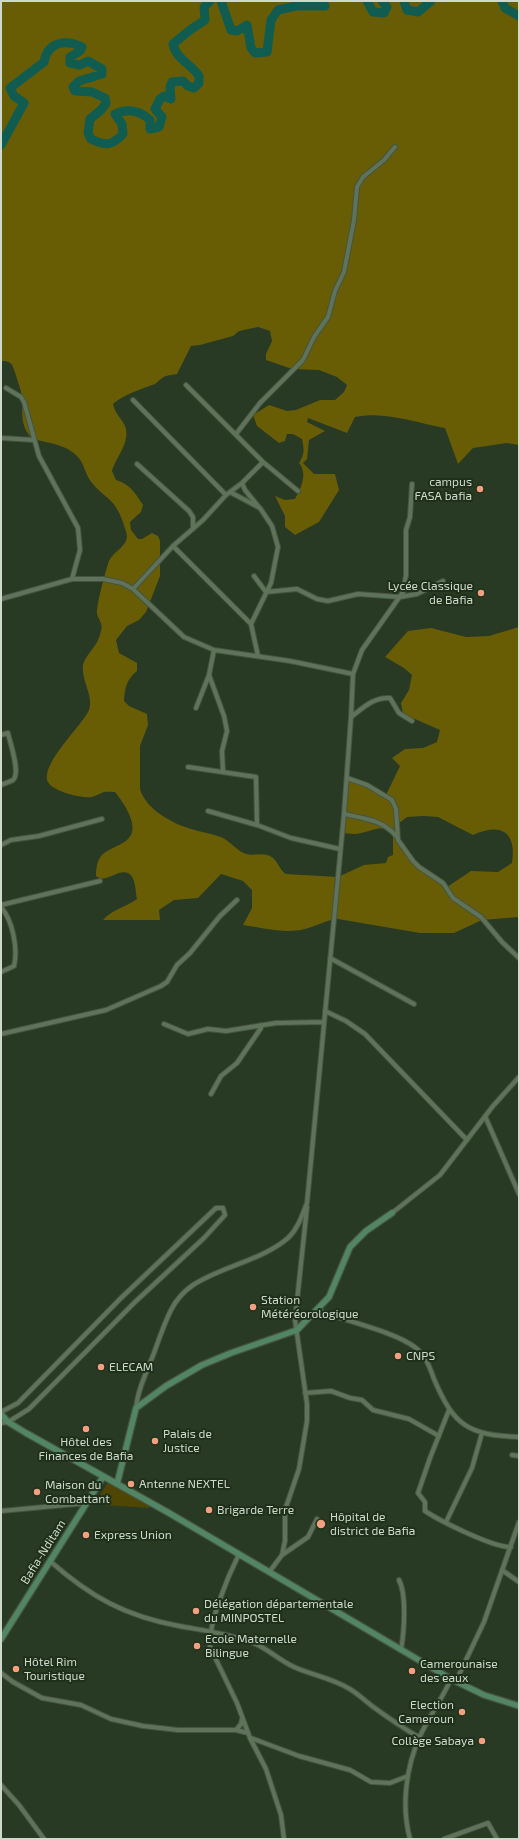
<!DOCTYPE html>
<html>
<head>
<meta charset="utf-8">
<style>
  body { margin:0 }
  #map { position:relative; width:520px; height:1840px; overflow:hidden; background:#283924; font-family:"Exo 2",sans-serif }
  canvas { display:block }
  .frame { position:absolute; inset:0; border:2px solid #ced9cc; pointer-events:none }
</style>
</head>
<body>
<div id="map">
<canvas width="520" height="1840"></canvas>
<div class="frame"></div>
</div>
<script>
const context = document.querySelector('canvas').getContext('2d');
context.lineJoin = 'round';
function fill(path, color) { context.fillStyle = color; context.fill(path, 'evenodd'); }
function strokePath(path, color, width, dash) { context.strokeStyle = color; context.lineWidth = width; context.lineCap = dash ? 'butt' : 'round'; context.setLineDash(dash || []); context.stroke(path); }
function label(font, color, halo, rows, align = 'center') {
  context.font = font + ' "Exo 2",sans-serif'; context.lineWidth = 4; context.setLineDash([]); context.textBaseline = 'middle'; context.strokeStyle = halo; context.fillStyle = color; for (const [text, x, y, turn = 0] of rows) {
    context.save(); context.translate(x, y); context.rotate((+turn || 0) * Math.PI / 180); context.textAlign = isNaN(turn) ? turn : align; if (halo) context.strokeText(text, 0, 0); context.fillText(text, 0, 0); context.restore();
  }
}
const green = new Path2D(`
  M108 1482 150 1505 149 1508 105 1505 97 1500Z`);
const forest = new Path2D(`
  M1 1H519V445L507 443 473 448 458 464 445 428C415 423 386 411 355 417L347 433 308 418 307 422 325 431 309 440 307 459 303 463 314 474H335L339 490 319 522 295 535 285 527V516L275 496 285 500 295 499C301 488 308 474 299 463 305 454 304 449 302 439L293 434H287L285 441 279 443 257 426 253 415 269 405 287 411 296 410 320 400H335L344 392 347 385 337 377 319 370 292 369 266 360V354L272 341 270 331 258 327 239 331 233 336 200 345 191 346 177 374C172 375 166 375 162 378 159 380 158 382 155 384 141 389 123 395 113 404 116 416 121 417 125 426 131 442 116 457 112 471L116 480C130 484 135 493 143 505L141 512 130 522 131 530 138 539H142L152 533 158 536 160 541V576L146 612 139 620 127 626 116 640 119 653 137 663V671C126 680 125 688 124 701L129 706 147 714 148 725 140 746V789C146 809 170 822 188 828 199 832 210 833 221 837 230 841 237 851 246 854 253 856 261 853 267 855 277 857 279 870 286 874L338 877 364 865 386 863 388 857 393 855V832C378 825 376 830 361 833 355 835 348 833 341 833L346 777 386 795 400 766 392 758 405 749 423 748 437 742 440 730 415 719 404 720 401 703 409 690 412 675 404 668 385 657 408 631 431 628 466 637 489 636 519 627V917L482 920 454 933H420L338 919C326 920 317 926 305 929 285 934 263 928 243 925L252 908V890L243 881 221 874 198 898 174 900 159 910 160 920H103C111 910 126 907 137 899 135 888 136 868 119 873 113 875 108 878 101 879L96 876C96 869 97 860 102 855 109 848 121 846 128 839 141 827 123 802 115 792 100 791 104 793 92 797 82 799 52 791 48 782 40 764 82 726 89 710 94 696 81 680 83 665 86 653 98 647 101 631 103 624 99 620 97 614 96 606 106 569 109 561 113 552 126 547 127 537 127 532 124 527 123 522 114 497 106 500 92 483 86 476 85 468 81 461 71 445 49 443 33 439 19 427 23 411 22 395 21 391 14 368 12 365 10 361 5 361 1 361ZM423 816 438 817 473 835C501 822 517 832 512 863L498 872 471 871 447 887 419 867 398 838V824L407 817Z`);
const river = new Path2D(`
  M221 1 231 30 237 31 247 25 251 48 255 53 267 52 271 20 278 10 296 6H325L322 1
  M367 1 373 12 384 13 387 7 382 1
  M404 1 407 10 418 12 431 1
  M502 1 505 8 519 16
  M1 145 24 103 14 96 10 88 44 62C47 42 66 39 82 47L80 51 70 57V63L80 65 88 61 102 69V74L79 81 73 87 75 91 92 92 105 98 106 103 102 109 90 119 88 133 91 139C105 146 112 146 123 134L122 124 115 114C128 108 140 111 150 120V129L159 127 162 117 155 109 160 99 164 96 171 99 170 87 172 82 183 81 188 86 194 88 199 83V76C191 64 176 59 173 44L190 30 205 20 204 7 210 1`);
const street = new Path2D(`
  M6 388 21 397 24 402 39 456 78 528 80 550 72 579
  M133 400 226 495
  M236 434 260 403 303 360 314 337 328 317 335 291 344 272 354 220 357 187 363 177 384 160 395 147
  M1 438 34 440
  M263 462 298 491
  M137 464 189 511 193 517V529
  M242 483 245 490 258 506
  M230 492 260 508 272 526 278 547 271 583 251 624 258 656
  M173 546 251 624
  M254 576 266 592 297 589 317 599 328 601 358 594 400 597 417 594 443 581
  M133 589 173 546 203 520 226 495 242 483 263 462 186 385
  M1 599 72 579H103L122 583 133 589 184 637 214 650 290 661 353 674 351 717 344 814 307 1203C302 1215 298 1229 288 1238 261 1261 222 1266 193 1285 183 1292 176 1300 171 1310 164 1324 159 1339 154 1353 147 1371 138 1389 136 1408
  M353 674 362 650 403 592 406 575V530L410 517 412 484
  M209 675 224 716 227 731 222 751 223 771
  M196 708 209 675 214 650
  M351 717C364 707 374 697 390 698L399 713 412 721
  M1 735 8 733C10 743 21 773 13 780 10 782 5 783 1 785
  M188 767 256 777 257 825
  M347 778 367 785 392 800 396 809 398 840 413 861 419 867 443 883 453 898 481 917 502 942 519 958
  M208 811 257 825 291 838 340 849
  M344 814C363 818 383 820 396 836
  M1 845 11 840 39 836 102 819
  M1 905 100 881
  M1 907C13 921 18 949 14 966L1 972
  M330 958 414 1004
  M325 1011 346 1021 365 1034 467 1140
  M164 1024 188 1034 208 1029 226 1031 276 1023 324 1022
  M1 1034 106 1010 161 986 167 982 177 965 190 953 220 916 237 900
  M211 1094 221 1076 237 1063 261 1028V1025
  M485 1116 519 1194
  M392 1213 440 1175 493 1106 519 1077
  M317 1310C344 1321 394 1331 416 1348 426 1356 430 1368 434 1379 454 1426 468 1435 519 1437
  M305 1393 331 1391 350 1398 362 1400 373 1410 409 1419 439 1436
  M449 1410 430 1458 418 1493 425 1502V1511C440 1521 494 1548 511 1547
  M1 1412 18 1403 121 1298 216 1208H223L225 1215 204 1238 135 1302 29 1409 8 1422 1 1423
  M512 1455 519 1456
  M1 1511 87 1503
  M446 1522 472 1468 482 1433
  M239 1554C228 1576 208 1624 210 1647L237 1703 250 1738 266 1769 281 1815 284 1839
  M282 1555 308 1537 317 1519
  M51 1562C91 1597 125 1616 179 1626 206 1631 232 1634 258 1645 270 1651 281 1661 294 1667 312 1675 331 1678 348 1688 356 1692 364 1700 372 1706 387 1717 403 1728 420 1738
  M502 1570 519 1582
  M270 1571 282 1555 285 1541V1510L299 1469 307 1421V1404L295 1320 307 1207
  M399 1580C407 1595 404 1633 401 1650
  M1 1673 13 1682 42 1698 81 1705 111 1719 143 1726 178 1730H236L248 1733
  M456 1681 484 1622 519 1522
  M236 1730 241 1724 242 1719
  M251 1738 299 1756 350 1770 371 1782 390 1783 408 1776
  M1 1785 19 1805 44 1839
  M410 1839C401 1806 406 1767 420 1736 429 1717 442 1699 451 1679
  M444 1839 488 1823 497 1839`);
const secondary = new Path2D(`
  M1 1414 8 1422 26 1433 169 1513 451 1679 484 1695 519 1706
  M117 1484 136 1408 166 1386 202 1365 231 1353 297 1330 329 1297 350 1247 366 1231 392 1213
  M1 1639 103 1477`);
const markers = [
  [480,489,4,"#f2a080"],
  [481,593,4,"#f2a080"],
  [253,1307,4,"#f2a080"],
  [398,1356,4,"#f2a080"],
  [101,1367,4,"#f2a080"],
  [86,1429,4,"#f2a080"],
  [155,1441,4,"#f2a080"],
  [131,1484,4,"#f2a080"],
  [37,1492,4,"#f2a080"],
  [209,1510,4,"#f2a080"],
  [321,1524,5,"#f2a080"],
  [86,1535,4,"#f2a080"],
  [196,1611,4,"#f2a080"],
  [197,1646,4,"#f2a080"],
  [16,1669,4,"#f2a080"],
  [412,1671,4,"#f2a080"],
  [462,1712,4,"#f2a080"],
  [482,1741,4,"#f2a080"]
];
const poiNames = [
  ["campus",472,482,"right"],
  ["FASA bafia",472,496,"right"],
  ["Lycée Classique",473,586,"right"],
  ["de Bafia",473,600,"right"],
  ["Station",261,1300],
  ["Météréorologique",261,1314],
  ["CNPS",406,1356],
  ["ELECAM",109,1367],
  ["Palais de",163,1434],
  ["Justice",163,1448],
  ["Hôtel des",86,1442,"center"],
  ["Finances de Bafia",86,1456,"center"],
  ["Antenne NEXTEL",139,1484],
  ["Maison du",45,1485],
  ["Combattant",45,1499],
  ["Brigarde Terre",217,1510],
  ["Hôpital de",330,1517],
  ["district de Bafia",330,1531],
  ["Express Union",94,1535],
  ["Délégation départementale",204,1604],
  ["du MINPOSTEL",204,1618],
  ["Ecole Maternelle",205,1639],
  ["Bilingue",205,1653],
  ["Hôtel Rim",24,1662],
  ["Touristique",24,1676],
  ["Camerounaise",420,1664],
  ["des eaux",420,1678],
  ["Election",454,1705,"right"],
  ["Cameroun",454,1719,"right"],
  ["Collège Sabaya",474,1741,"right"]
];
const streetNames = [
  ["Bafia-Nditam",43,1552,-58]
];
fill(green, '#4f4604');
fill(forest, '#685d04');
strokePath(river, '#105c50', 9);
strokePath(street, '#455442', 6);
strokePath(secondary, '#455442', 8);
strokePath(street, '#5f725a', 4);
strokePath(secondary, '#518563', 5.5);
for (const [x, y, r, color] of markers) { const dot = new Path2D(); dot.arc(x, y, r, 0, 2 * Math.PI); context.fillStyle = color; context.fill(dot); strokePath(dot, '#1e2f1a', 1.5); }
label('12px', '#ced9cc', '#1e2f1a', poiNames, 'left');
label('12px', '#ced9cc', '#1e2f1a', streetNames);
</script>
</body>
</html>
